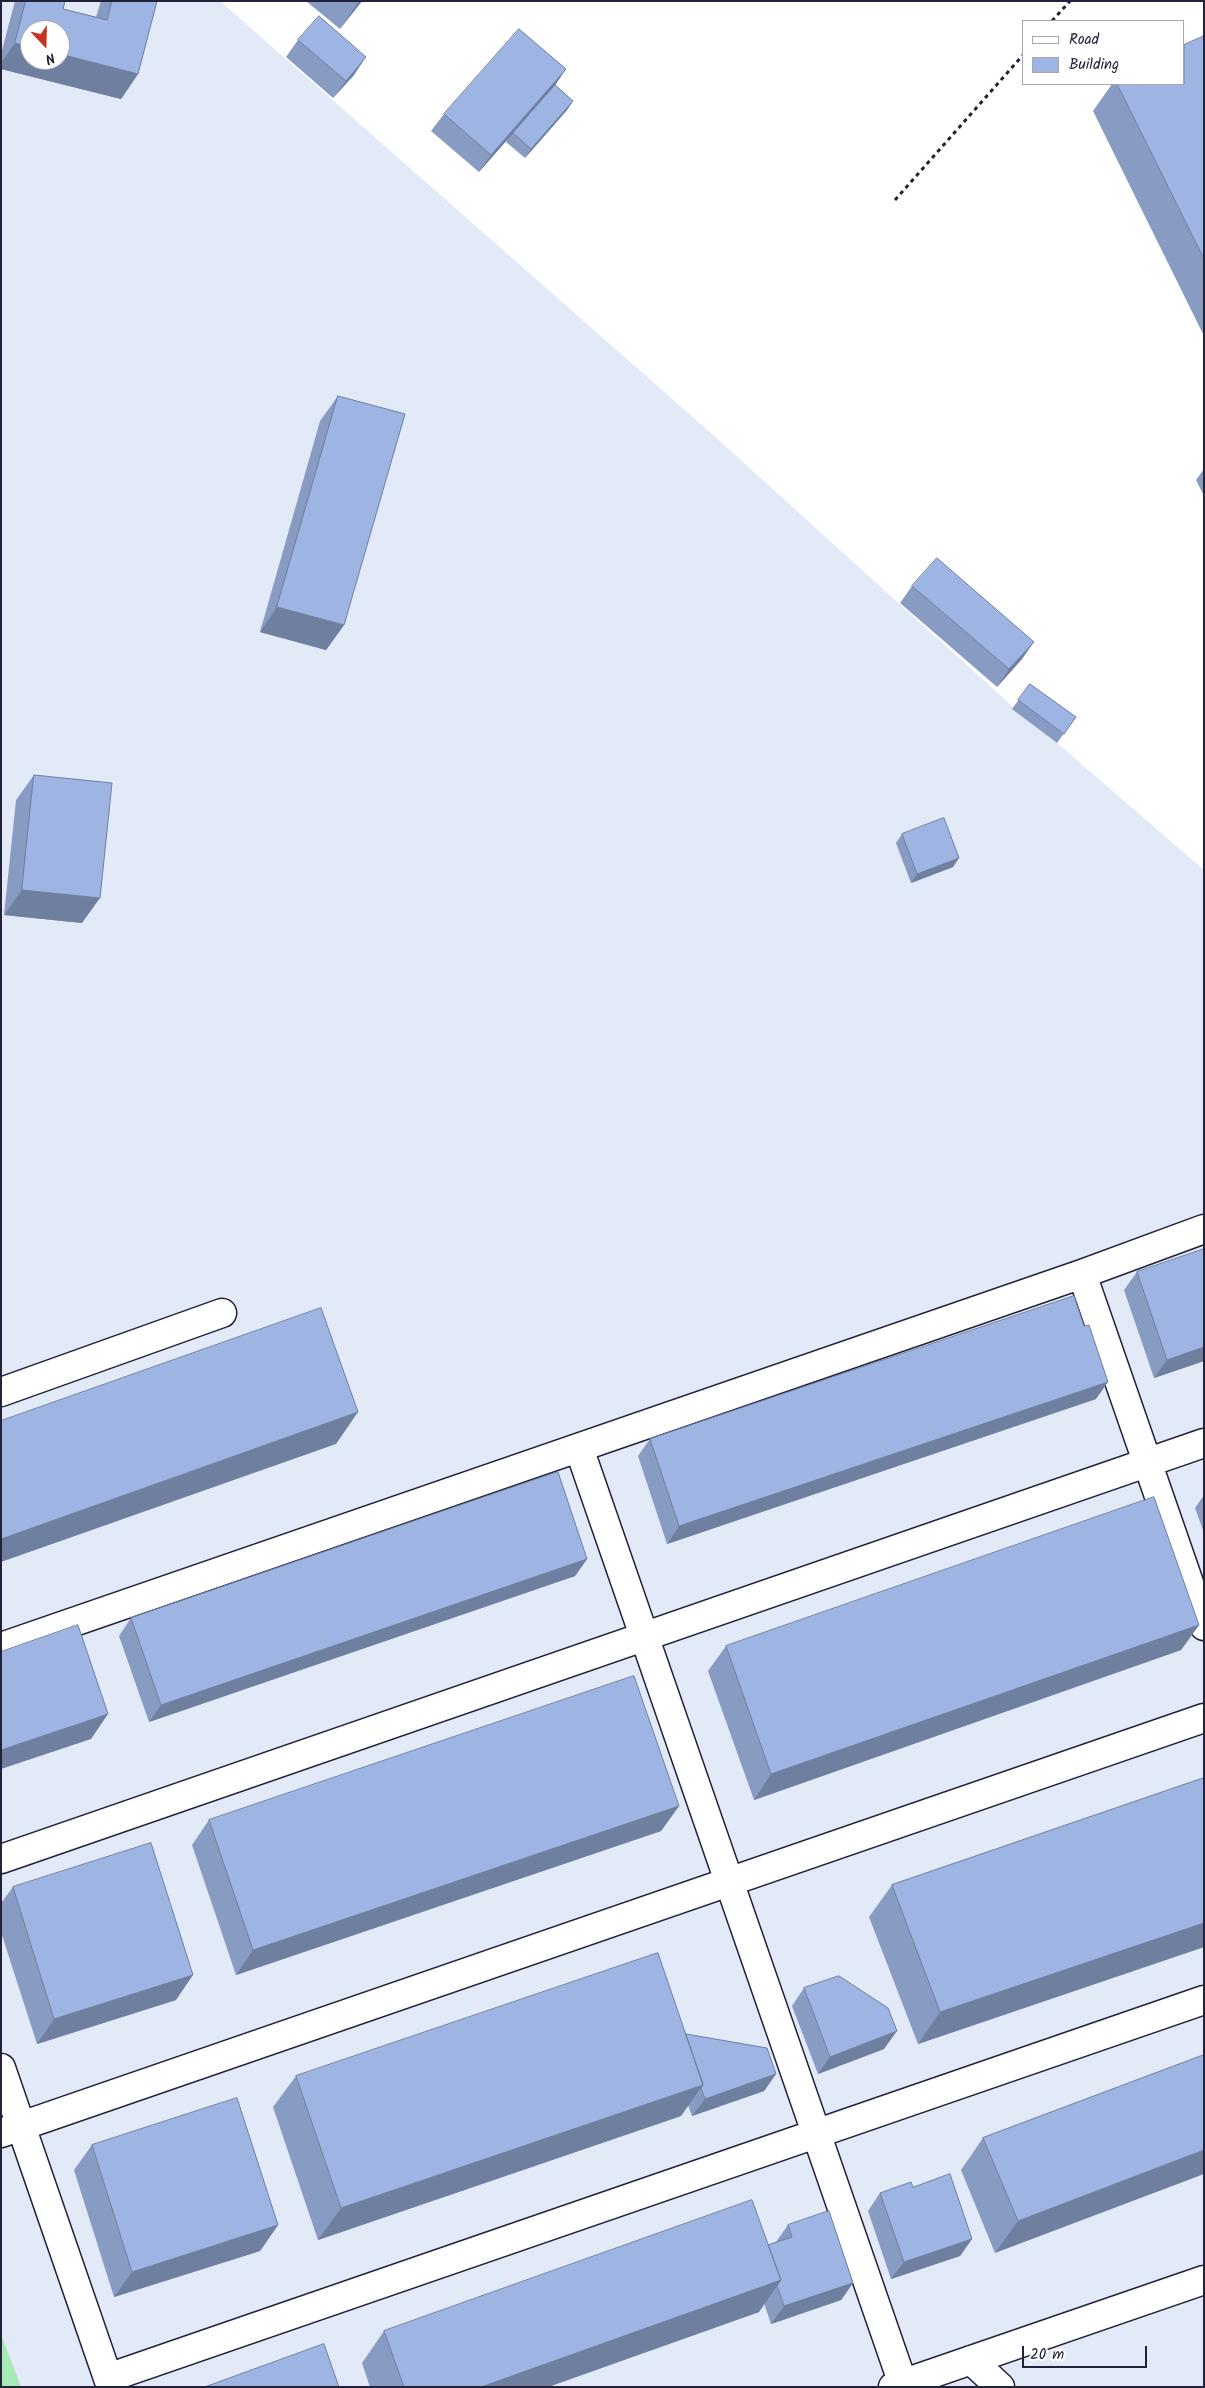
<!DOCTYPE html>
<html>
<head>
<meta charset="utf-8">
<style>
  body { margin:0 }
  #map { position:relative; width:1205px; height:2388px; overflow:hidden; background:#fff; font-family:Kalam,sans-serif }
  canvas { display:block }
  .frame { position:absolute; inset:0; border:2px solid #22223b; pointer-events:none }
  .legend { position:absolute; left:1022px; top:20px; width:162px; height:65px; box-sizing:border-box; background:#fff; border:1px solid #a7a7b1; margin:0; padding:6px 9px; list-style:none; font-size:15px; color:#22223b }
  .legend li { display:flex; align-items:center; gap:10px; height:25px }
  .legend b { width:25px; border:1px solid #a7a7b1 }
  .north { position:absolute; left:20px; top:20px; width:50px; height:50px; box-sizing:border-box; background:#fff; border:1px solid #a7a7b1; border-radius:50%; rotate:159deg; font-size:14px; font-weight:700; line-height:20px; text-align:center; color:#22223b }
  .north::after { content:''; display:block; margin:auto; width:18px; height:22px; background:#c8321e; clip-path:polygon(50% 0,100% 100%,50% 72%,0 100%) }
  .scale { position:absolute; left:1022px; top:2346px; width:125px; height:22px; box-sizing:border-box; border:2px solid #22223b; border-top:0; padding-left:6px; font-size:15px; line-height:18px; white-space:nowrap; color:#22223b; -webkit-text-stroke:4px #fff; paint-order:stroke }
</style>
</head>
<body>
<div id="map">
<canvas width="1205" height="2388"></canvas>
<div class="frame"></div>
<ul class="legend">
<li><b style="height:6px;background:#fff"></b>Road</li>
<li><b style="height:14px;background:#9eb5e3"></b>Building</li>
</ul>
<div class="north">N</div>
<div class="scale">20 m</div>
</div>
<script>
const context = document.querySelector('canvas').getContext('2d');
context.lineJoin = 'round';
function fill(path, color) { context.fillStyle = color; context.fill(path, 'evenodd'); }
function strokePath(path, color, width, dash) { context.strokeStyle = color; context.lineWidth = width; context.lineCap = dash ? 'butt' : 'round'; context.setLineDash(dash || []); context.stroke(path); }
const built = new Path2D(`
  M1 1H220L712 434 1033 725 1057 743 1204 870V2387H1ZM30 30H60V60H30Z`);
const green = new Path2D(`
  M1 2334 21 2387H1Z`);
const path = new Path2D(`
  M1052 21 1070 1
  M895 200 1024 54`);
const minor = new Path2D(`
  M1082 1274 1204 1626
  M1 1392 222 1313
  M579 1448 903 2384
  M1 1647 1082 1274 1204 1229
  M1 1859 1204 1443
  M1 2068 111 2387
  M1 2133 1204 1718
  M971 2360 1000 2387
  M108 2378 1204 2000
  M893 2387 1204 2280`);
const wall = new Path2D(`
  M15 1H65L63 9 96 17 101 1H157L138 74 121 99 1 69V54Z
  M306 1H362L340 29Z
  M1204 36V336L1093 111 1112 84H1184Z
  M298 40 354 75 333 98 286 57Z
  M555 85 573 101 567 110 525 158 506 142 509 137 479 172 431 131 444 114Z
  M338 396 344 625 326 650 260 632 320 421Z
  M1204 469V496L1196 480Z
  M912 586 1022 659 997 687 900 603Z
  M1030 684 1076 717 1057 743 1012 709Z
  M34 775 82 923 4 915 16 800Z
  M902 834 953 867 911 883 896 843Z
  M1137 1272 1204 1361 1154 1378 1124 1290Z
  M1096 1399 667 1544 638 1456 650 1439Z
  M1204 1495V1533L1195 1508Z
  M587 1559 575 1576 149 1722 119 1636 131 1618Z
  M1199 1625 1181 1650 754 1800 708 1671 726 1646Z
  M1204 1778V1947L918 2044 869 1917 892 1885Z
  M679 1806 661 1831 236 1975 192 1845 209 1820Z
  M13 1887 176 2000 37 2044 1 1932V1903Z
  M804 1988 884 2049 818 2074 792 2006Z
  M686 2034 776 2074 764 2091 692 2116 688 2105 681 2116 318 2240 273 2107 296 2076Z
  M1204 2055 995 2253 961 2170 983 2138Z
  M92 2145 278 2225 260 2251 114 2297 74 2170Z
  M913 2187 972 2239 960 2256 891 2279 868 2211 880 2193Z
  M788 2225 853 2283 841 2300 771 2324 764 2303 759 2312 548 2387H370L362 2363 384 2331 768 2245 776 2242Z`);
const shadedWall = new Path2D(`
  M359 1H362L340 29Z
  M15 43 30 47V60H60V54L138 74 121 99 1 69V63Z
  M366 57 354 75 333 98 346 81Z
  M566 69 554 87 479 172 491 155Z
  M573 101 567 110 525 158 531 149Z
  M277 607 344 625 326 650 260 632Z
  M1034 642 1022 659 997 687 1009 669Z
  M959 858 953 867 911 883 917 874Z
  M22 890 100 898 82 923 4 915Z
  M1204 1347V1361L1154 1378 1167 1360Z
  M1108 1382 1096 1399 667 1544 679 1526Z
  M358 1412 336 1444 1 1562V1539Z
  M587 1559 575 1576 149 1722 161 1705Z
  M1199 1625 1181 1650 754 1800 771 1774Z
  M108 1714 91 1739 1 1769V1750Z
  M679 1806 661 1831 236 1975 253 1950Z
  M1204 1923V1947L918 2044 940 2012Z
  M193 1975 176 2000 37 2044 54 2019Z
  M897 2031 884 2049 818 2074 830 2057Z
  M776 2074 764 2091 692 2116 705 2099Z
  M703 2085 681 2116 318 2240 341 2208Z
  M1204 2150V2174L995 2253 1018 2221Z
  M278 2225 260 2251 114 2297 132 2272Z
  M972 2239 960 2256 891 2279 904 2262Z
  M781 2280 759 2312 548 2387H481Z
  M853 2283 841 2300 771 2324 784 2306Z`);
const building = new Path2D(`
  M26 1H65L63 9 107 20 112 1H157L138 74 60 54V30H30V47L15 43Z
  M319 16 366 57 346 81 298 40Z
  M519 29 566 69 491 155 444 114Z
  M1204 36V259L1117 84H1184V45Z
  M555 85 573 101 531 149 513 133Z
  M338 396 405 414 344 625 277 607Z
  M937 558 1034 642 1009 669 912 586Z
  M1030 684 1076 717 1064 734 1018 700Z
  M34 775 112 783 100 898 22 890Z
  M944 818 959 858 917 874 902 834Z
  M1204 1249V1347L1167 1360 1137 1272Z
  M1074 1296 1084 1326 1089 1325 1108 1382 679 1526 650 1439Z
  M321 1308 358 1412 1 1539V1421Z
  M558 1472 587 1559 161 1705 131 1618Z
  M1154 1497 1199 1625 771 1774 726 1646Z
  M78 1625 108 1714 1 1750V1652Z
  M634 1676 679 1806 253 1950 209 1820Z
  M1204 1778V1923L940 2012 892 1885Z
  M151 1843 193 1975 54 2019 13 1887Z
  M658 1953 703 2085 341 2208 296 2076Z
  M839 1976 888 2008 897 2031 830 2057 804 1988Z
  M686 2034 767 2048 776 2074 705 2099 701 2088 703 2085Z
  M1204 2055V2150L1018 2221 983 2138Z
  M237 2098 278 2225 132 2272 92 2145Z
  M950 2174 972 2239 904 2262 880 2193 911 2182 913 2187Z
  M752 2200 781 2280 481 2387H404L384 2331Z
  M829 2211 853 2283 784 2306 777 2286 781 2280 768 2245 792 2237 788 2225Z
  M324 2344 339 2387H205Z`);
fill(built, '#e2e9f7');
fill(green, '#a5e9b4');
strokePath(minor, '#22223b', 31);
strokePath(path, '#22223b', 3, [4, 4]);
strokePath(minor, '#fff', 28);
fill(wall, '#889cc3');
fill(shadedWall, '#6f7f9f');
fill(building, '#9eb5e3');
strokePath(building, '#6f7f9f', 1);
</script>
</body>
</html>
